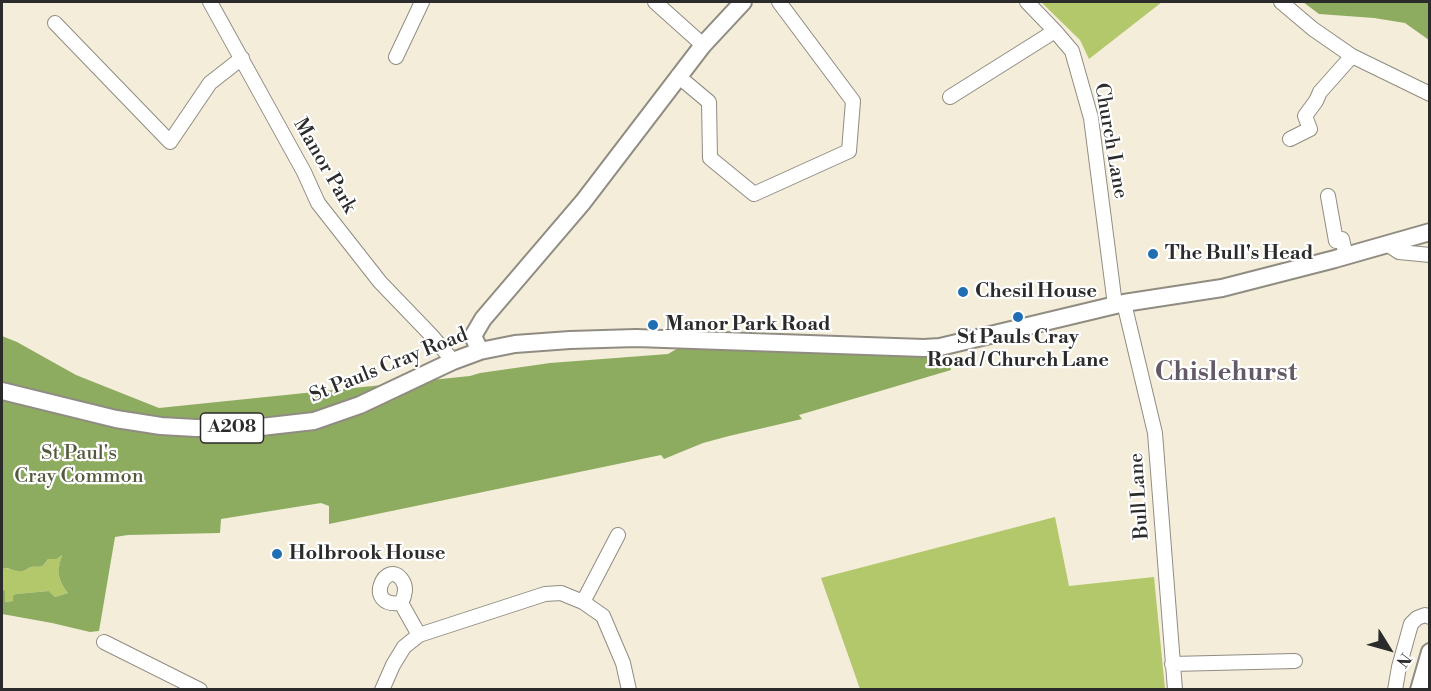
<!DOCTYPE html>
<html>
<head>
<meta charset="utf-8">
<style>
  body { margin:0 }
  #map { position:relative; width:1431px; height:691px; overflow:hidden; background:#f4edda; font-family:"Libre Bodoni",serif }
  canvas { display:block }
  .frame { position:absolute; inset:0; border:3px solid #2b2b2b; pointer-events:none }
  .north { position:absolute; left:1359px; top:619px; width:60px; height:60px; -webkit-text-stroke:4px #fff; paint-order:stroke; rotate:127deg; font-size:16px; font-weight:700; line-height:24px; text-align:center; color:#2b2b2b }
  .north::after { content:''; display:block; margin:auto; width:21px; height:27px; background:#2b2b2b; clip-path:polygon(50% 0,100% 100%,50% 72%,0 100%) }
</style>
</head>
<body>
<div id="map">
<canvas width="1431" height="691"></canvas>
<div class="frame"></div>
<div class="north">N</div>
</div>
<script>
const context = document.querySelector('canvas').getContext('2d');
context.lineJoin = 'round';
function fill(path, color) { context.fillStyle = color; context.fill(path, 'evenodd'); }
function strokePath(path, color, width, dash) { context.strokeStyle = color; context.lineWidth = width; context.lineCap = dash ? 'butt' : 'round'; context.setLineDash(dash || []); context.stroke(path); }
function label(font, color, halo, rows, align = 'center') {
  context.font = font + ' "Libre Bodoni",serif'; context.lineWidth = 4.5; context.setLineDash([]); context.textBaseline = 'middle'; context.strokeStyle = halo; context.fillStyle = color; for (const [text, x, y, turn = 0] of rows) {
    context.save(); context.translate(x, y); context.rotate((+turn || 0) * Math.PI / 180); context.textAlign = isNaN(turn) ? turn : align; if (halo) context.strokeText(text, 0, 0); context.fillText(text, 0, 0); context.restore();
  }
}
const green = new Path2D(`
  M1041 2H1162L1089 59 1080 40Z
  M2 399 5 568C11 569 19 572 26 570 27 569 29 568 31 567 39 566 43 569 48 559L62 554C58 572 56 578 68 593L55 597 49 591 16 594 13 601 4 602 5 591 2 588Z
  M1055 517 1069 586 1154 577 1165 689H860L821 578Z`);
const forest = new Path2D(`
  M1303 2H1429V40L1405 23 1374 18 1319 14Z
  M2 336 17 342 76 375 159 408 470 376 480 373 550 363 668 354 680 347 946 351 951 370 799 415 802 419 729 436 703 443 664 459 661 455 329 524V506L321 503 221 519 220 533 128 535 115 537 99 631 90 632 52 623 2 614V588L5 591V602L13 601V596L16 594 49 591 55 597 68 593C57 579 57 571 62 555L56 559H48C42 569 41 566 31 567 28 568 25 571 22 571 14 572 9 567 2 568Z`);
const minor = new Path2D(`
  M210 2 304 172 318 203 380 282 431 335 453 361
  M655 2 703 45
  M1027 2 1055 31 1072 51 1091 118 1115 305
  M1281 2 1313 29 1352 56 1430 94
  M55 23 170 142 210 83 242 58
  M396 57 422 2
  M678 76 709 102 710 158 754 194 849 151 853 101 779 2
  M950 97 1055 31
  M1290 139 1310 129 1305 116 1316 101 1320 92 1352 56
  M1328 196 1336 241 1342 239 1346 256
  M1387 244 1399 252 1430 255
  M1124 303 1155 433 1175 690
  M583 602 618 535
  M401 603C362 608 386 557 402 580 407 587 405 596 401 603L419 635
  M104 642 200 690
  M1172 664 1295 661
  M382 690 393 665 404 647 419 635 545 594 561 593 583 602 603 616 623 663 629 690
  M1395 690 1399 667 1411 624 1417 618 1425 615 1430 617`);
const major = new Path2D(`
  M480 351 473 336 483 319 583 202 703 45 743 2
  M2 391 116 419 161 426 196 428 261 427 314 421 360 405 453 361 480 351 515 344 570 340 636 338 924 348 940 347 1124 303 1222 288 1335 259 1430 232
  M1419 690 1430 652`);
const markers = [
  [1153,254,6,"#1f6fb2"],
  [963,292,6,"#1f6fb2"],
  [1018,317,6,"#1f6fb2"],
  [653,325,6,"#1f6fb2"],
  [277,554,6,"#1f6fb2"]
];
const shields = [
  [232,428,63]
];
const shieldNames = [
  ["A208",232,428]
];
const streetNames = [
  ["Church Lane",1110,141,80],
  ["Manor Park",324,166,60],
  ["St Pauls Cray Road",389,366,-22],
  ["Bull Lane",1140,496,-94]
];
const poiNames = [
  ["The Bull's Head",1165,254],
  ["Chesil House",975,292],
  ["Manor Park Road",665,325],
  ["St Pauls Cray",1018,338,"center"],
  ["Road / Church Lane",1018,361,"center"],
  ["Holbrook House",289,554]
];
const parkNames = [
  ["St Paul's",79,454],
  ["Cray Common",79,477]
];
const districtNames = [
  ["Chislehurst",1226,374]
];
fill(green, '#b3c76b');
fill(forest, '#8eac5f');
strokePath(minor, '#908c82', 16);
strokePath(major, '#908c82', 20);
strokePath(minor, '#fff', 14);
strokePath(major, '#fff', 16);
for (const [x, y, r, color] of markers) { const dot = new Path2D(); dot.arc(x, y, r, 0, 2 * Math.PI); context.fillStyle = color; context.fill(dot); strokePath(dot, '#fff', 2); }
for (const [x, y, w] of shields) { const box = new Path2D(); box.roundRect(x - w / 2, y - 15, w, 30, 4.5); context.fillStyle = '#fff'; context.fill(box); strokePath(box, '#2b2b2b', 1.5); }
label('bold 18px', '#2b2b2b', null, shieldNames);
label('20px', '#2b2b2b', '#fff', streetNames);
label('bold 20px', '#2b2b2b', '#fff', poiNames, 'left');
label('20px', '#545a3e', '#fff', parkNames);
label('bold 26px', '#635967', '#fff', districtNames);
</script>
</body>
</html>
